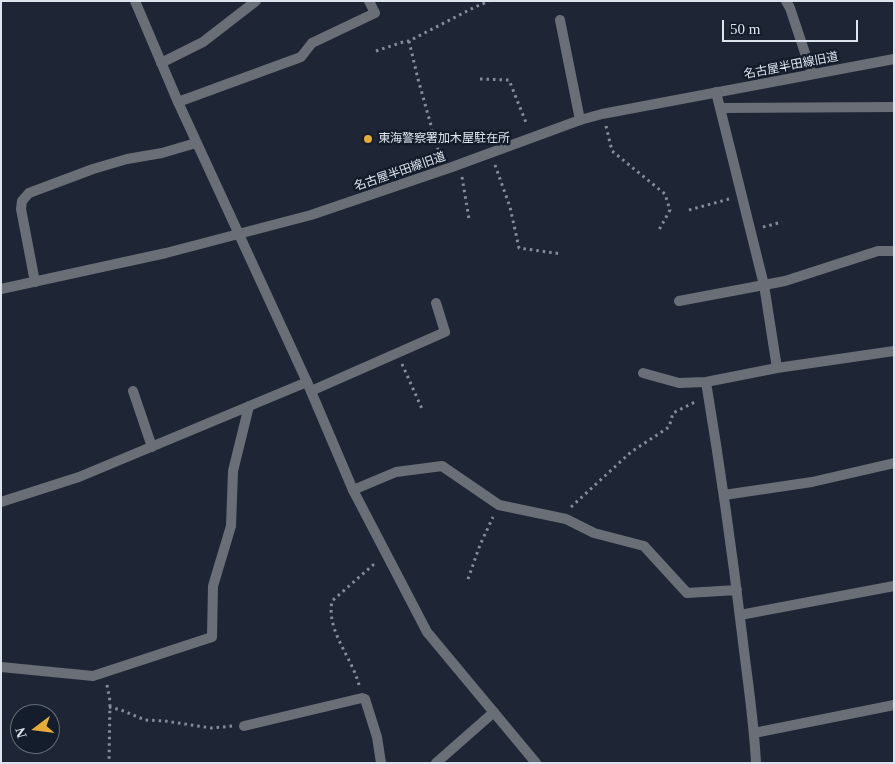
<!DOCTYPE html>
<html>
<head>
<meta charset="utf-8">
<style>
  body { margin:0 }
  #map { position:relative; width:895px; height:764px; overflow:hidden; background:#1e2635; font-family:"Times New Roman",serif }
  canvas { display:block }
  .frame { position:absolute; inset:0; border:2px solid #dde4ee; pointer-events:none }
  .north { position:absolute; left:10px; top:704px; width:50px; height:50px; box-sizing:border-box; background:#141d2b; border:1px solid #646d79; border-radius:50%; rotate:255deg; font-size:14px; font-weight:700; line-height:20px; text-align:center; color:#dde4ee }
  .north::after { content:''; display:block; margin:auto; width:18px; height:22px; background:#e6ac36; clip-path:polygon(50% 0,100% 100%,50% 72%,0 100%) }
  .scale { position:absolute; left:722px; top:20px; width:136px; height:22px; box-sizing:border-box; border:2px solid #dde4ee; border-top:0; padding-left:6px; font-size:15px; line-height:18px; white-space:nowrap; color:#dde4ee; -webkit-text-stroke:4px #141d2b; paint-order:stroke }
</style>
</head>
<body>
<div id="map">
<canvas width="895" height="764"></canvas>
<div class="frame"></div>
<div class="north">N</div>
<div class="scale">50 m</div>
</div>
<script>
const context = document.querySelector('canvas').getContext('2d');
context.lineJoin = 'round';
function strokePath(path, color, width, dash) { context.strokeStyle = color; context.lineWidth = width; context.lineCap = dash ? 'butt' : 'round'; context.setLineDash(dash || []); context.stroke(path); }
function label(font, color, halo, rows, align = 'center') {
  context.font = font + ' "Times New Roman","Noto Sans JP",serif'; context.lineWidth = 5; context.setLineDash([]); context.textBaseline = 'middle'; context.strokeStyle = halo; context.fillStyle = color; for (const [text, x, y, turn = 0] of rows) {
    context.save(); context.translate(x, y); context.rotate((+turn || 0) * Math.PI / 180); context.textAlign = isNaN(turn) ? turn : align; if (halo) context.strokeText(text, 0, 0); context.fillText(text, 0, 0); context.restore();
  }
}
const path = new Path2D(`
  M409 41 418 79 437 147 441 156
  M376 51 403 42 409 41 475 7 489 1
  M480 79 509 80 527 125
  M606 126 612 151 665 194 670 210 659 230
  M495 165 510 207 519 248 562 254
  M462 177 469 219
  M689 210 729 199
  M763 227 782 222
  M402 364 423 411
  M571 507 631 452 669 427 673 413 695 402
  M468 579 480 545 493 517
  M107 685 110 701 109 763
  M359 685C352 657 326 631 332 601L373 565V561
  M109 707 121 710 145 720 165 721 211 728 233 726`);
const service = new Path2D(`
  M178 102 301 57 312 43 375 13 369 1
  M764 285 785 281 878 251H894`);
const minor = new Path2D(`
  M786 1 790 8 812 74
  M560 20 580 120
  M161 63 203 42 256 1
  M716 92 764 285 777 368
  M720 108 894 107
  M35 282 21 209 22 201 29 193 93 169 127 159 162 153 196 143
  M679 301 764 285
  M643 373 679 383 706 382
  M133 391 152 447
  M311 391 445 332 436 303
  M353 490 396 472 442 466 499 505 566 519 594 533 644 546 687 593 737 590
  M724 495 812 482 894 463
  M1 502 79 477 307 382
  M740 615 894 586
  M1 667 93 676 212 637 213 586 231 526 233 471 249 406
  M244 726 362 698 365 699 377 737 381 763
  M754 733 894 705
  M436 763 494 712
  M756 763C754 720 747 677 742 634 732 550 720 466 706 382L777 368 894 351`);
const tertiary = new Path2D(`
  M135 1 178 102 307 382 353 490 427 632 536 763
  M1 289 166 253 311 215 452 167 580 120 602 114 894 59`);
const markers = [
  [368,139,5,"#e6ac36"]
];
const streetNames = [
  ["名古屋半田線旧道",791,66,-11],
  ["名古屋半田線旧道",400,172,-19]
];
const poiNames = [
  ["東海警察署加木屋駐在所",378,139]
];
strokePath(path, '#858d99', 3, [2.5, 4]);
strokePath(service, '#6a6f77', 10);
strokePath(minor, '#6a6f77', 10);
strokePath(tertiary, '#6a6f77', 10);
for (const [x, y, r, color] of markers) { const dot = new Path2D(); dot.arc(x, y, r, 0, 2 * Math.PI); context.fillStyle = color; context.fill(dot); strokePath(dot, '#141d2b', 2); }
label('12px', '#dde4ee', '#141d2b', streetNames);
label('12px', '#dde4ee', '#141d2b', poiNames, 'left');
</script>
</body>
</html>
